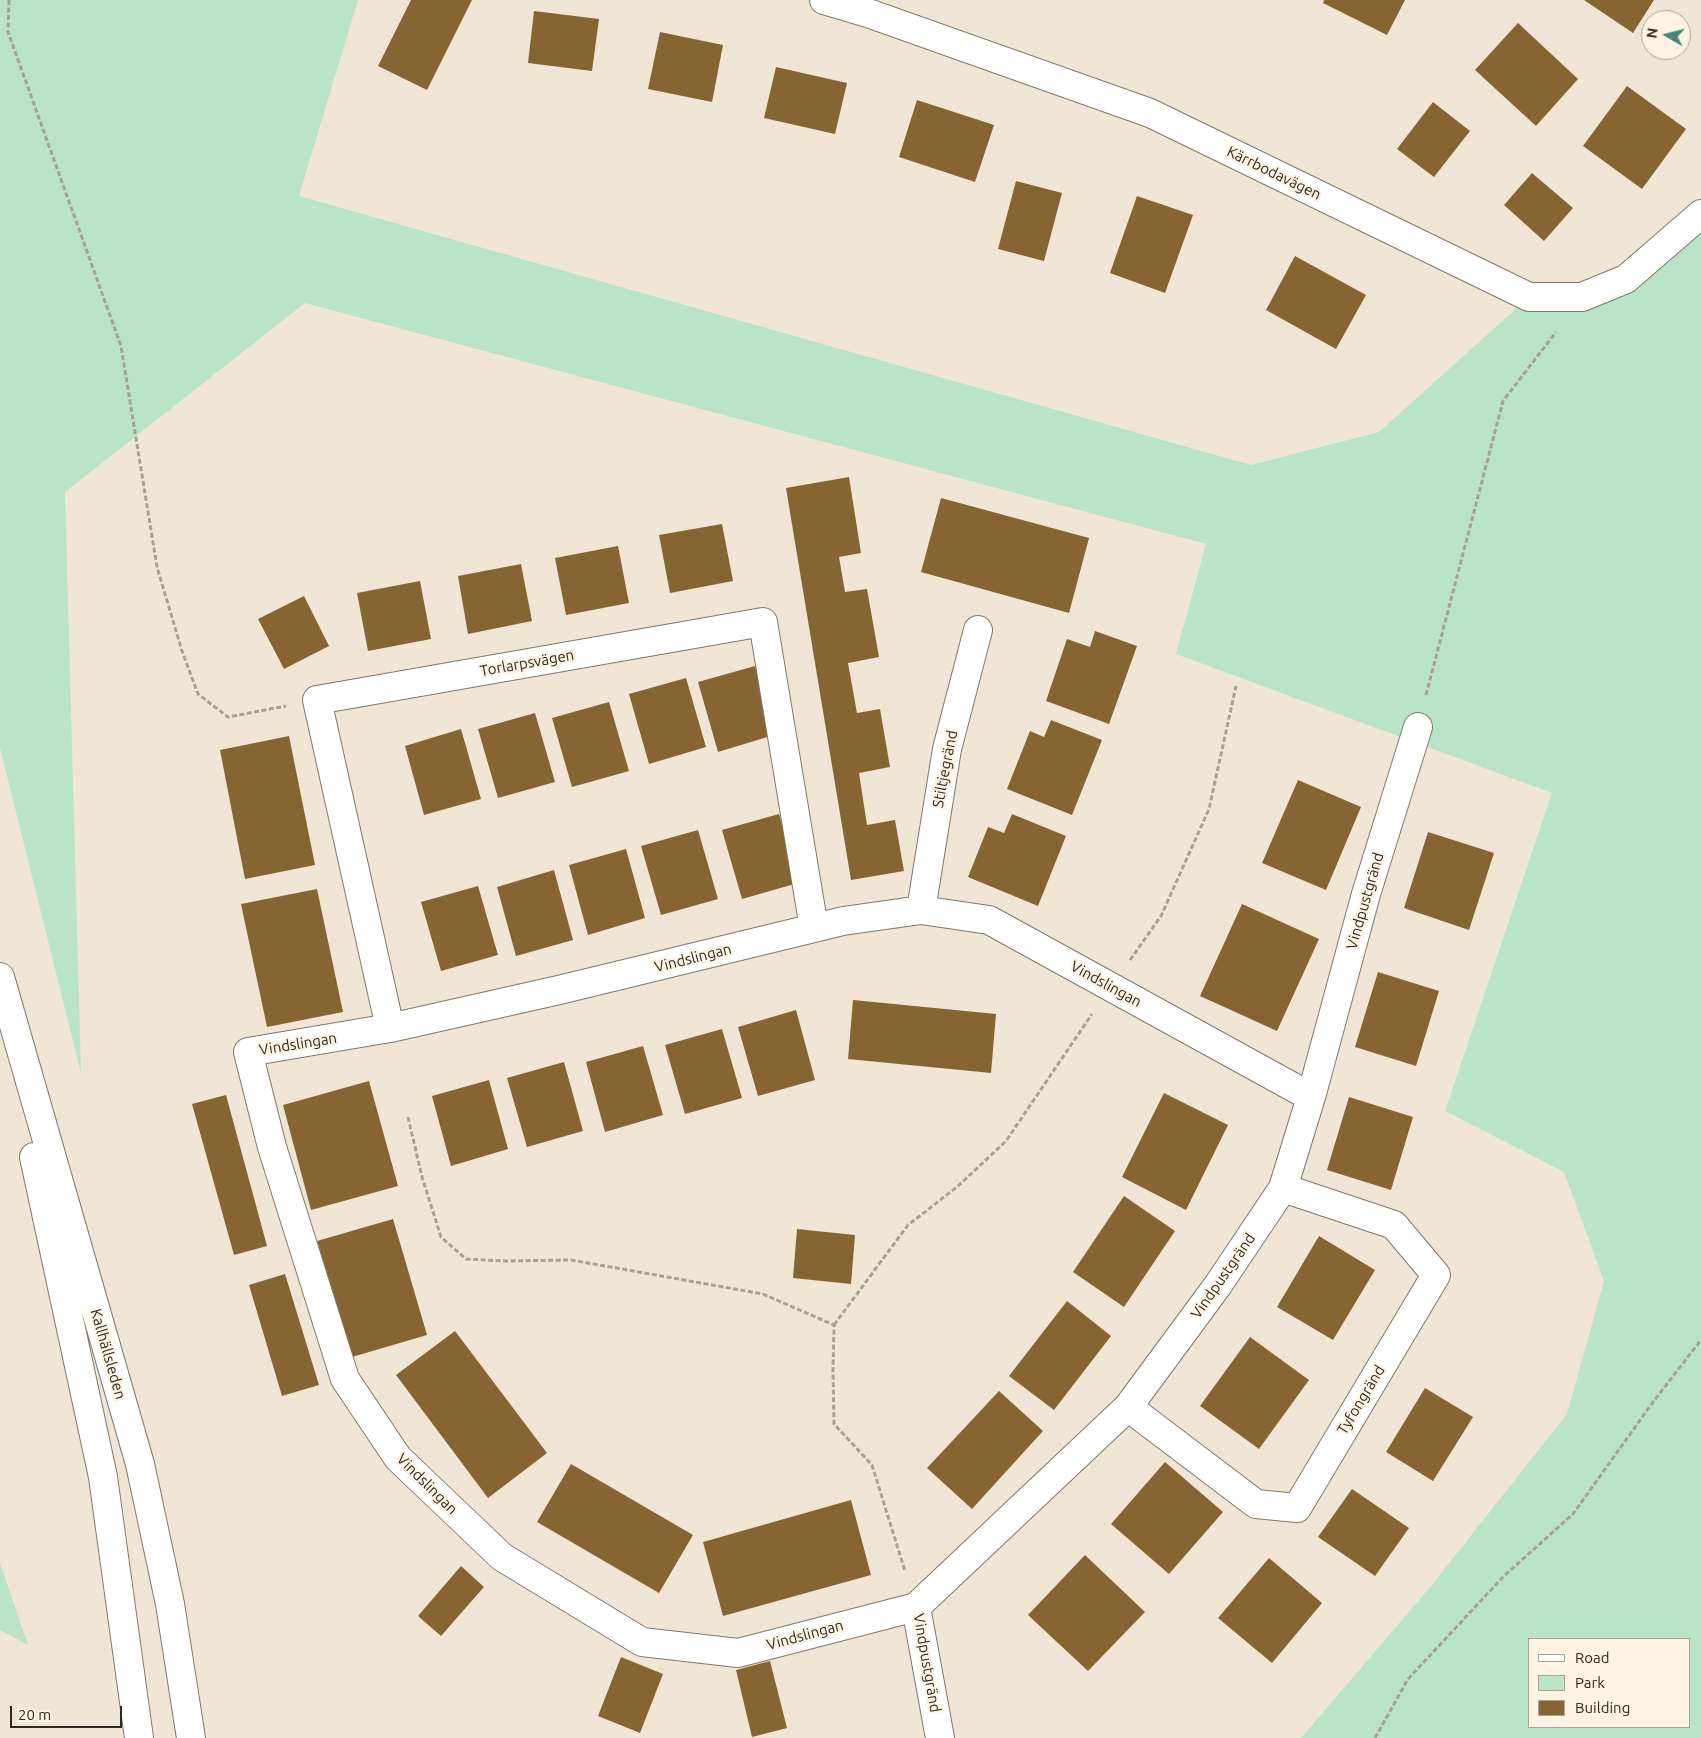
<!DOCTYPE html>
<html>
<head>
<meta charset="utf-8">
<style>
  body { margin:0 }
  #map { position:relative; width:1701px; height:1738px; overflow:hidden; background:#f1e6d6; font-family:Ubuntu,sans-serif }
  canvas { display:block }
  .legend { position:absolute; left:1528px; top:1638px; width:162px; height:90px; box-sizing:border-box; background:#fff3e3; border:1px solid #aba296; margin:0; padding:6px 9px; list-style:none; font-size:15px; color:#2c2822 }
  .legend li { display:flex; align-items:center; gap:10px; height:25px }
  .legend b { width:25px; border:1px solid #aba296 }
  .north { position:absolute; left:1641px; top:10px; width:50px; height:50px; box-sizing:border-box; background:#fff3e3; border:1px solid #aba296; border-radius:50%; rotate:278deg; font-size:14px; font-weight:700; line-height:20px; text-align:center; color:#2c2822 }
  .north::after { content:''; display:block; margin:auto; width:18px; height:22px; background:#448678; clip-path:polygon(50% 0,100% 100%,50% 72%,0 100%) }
  .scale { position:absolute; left:10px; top:1706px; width:112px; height:22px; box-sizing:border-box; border:2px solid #2c2822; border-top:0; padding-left:6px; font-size:15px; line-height:18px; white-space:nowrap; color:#2c2822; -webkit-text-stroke:4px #fff3e3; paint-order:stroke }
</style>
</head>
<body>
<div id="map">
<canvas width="1701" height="1738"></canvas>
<ul class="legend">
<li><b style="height:6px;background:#fff"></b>Road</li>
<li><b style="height:14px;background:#bae4c7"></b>Park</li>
<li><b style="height:14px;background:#876532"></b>Building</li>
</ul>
<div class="north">N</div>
<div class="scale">20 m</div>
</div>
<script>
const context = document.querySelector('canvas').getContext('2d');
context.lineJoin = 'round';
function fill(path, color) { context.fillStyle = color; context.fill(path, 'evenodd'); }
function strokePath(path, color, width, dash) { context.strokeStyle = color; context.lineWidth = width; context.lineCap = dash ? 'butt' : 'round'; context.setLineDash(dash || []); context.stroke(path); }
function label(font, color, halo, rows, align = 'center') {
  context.font = font + ' Ubuntu,sans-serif'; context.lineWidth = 5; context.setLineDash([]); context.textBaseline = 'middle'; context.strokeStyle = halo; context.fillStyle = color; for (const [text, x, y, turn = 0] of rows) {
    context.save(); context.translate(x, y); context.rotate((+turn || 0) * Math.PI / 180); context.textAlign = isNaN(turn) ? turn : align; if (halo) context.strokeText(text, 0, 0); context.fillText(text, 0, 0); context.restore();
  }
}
const green = new Path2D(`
  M0 0H358L299 196 1251 465 1379 432 1529 297H1582L1701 214V1738H1301L1431 1586 1567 1414 1604 1281 1564 1172 1445 1111 1552 793 1176 654 1206 544 305 303 65 492 81 1073 0 748ZM1530 1639H1690V1727H1530Z
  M0 1563 28 1645 0 1630Z`);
const building = new Path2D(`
  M411 0H472L427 90 378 66Z
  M1324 0H1405L1387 35 1323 3Z
  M1584 0H1654L1633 33Z
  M534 11 599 19 592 71 528 63Z
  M1518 23 1578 79 1536 126 1475 70Z
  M660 32 723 45 712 102 648 89Z
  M776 67 847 83 835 134 764 118Z
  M1627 86 1686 129 1642 189 1583 146Z
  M917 100 994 125 975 182 899 157Z
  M1433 102 1470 131 1434 177 1397 149Z
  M1532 173 1573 208 1544 241 1504 205Z
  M1016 181 1062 193 1044 261 998 249Z
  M1137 196 1193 215 1165 293 1110 273Z
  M1295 256 1366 295 1336 349 1266 310Z
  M849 477 861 553 839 557 845 592 867 589 879 657 848 663 857 713 880 709 890 767 859 773 867 825 895 820 904 871 851 880 786 488Z
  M941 498 1089 538 1069 613 921 572Z
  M722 524 733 581 670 593 659 535Z
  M618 546 629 603 566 615 555 558Z
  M521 564 532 621 468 634 458 576Z
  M420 581 431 639 368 651 357 593Z
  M304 596 329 646 284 669 258 619Z
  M1095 631 1137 646 1109 724 1046 701 1067 639 1090 647Z
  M755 666 774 735 718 752 698 682Z
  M686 678 706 747 649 764 629 694Z
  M609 702 629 771 572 787 552 718Z
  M535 713 555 782 498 798 478 729Z
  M1051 720 1102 740 1072 815 1007 789 1030 731 1044 737Z
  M461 729 481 799 424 815 405 746Z
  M289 736 315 865 245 879 220 750Z
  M1298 780 1361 807 1326 890 1262 863Z
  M779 814 798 883 742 899 722 830Z
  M1012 814 1066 836 1038 906 968 877 988 827 1004 833Z
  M698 830 718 899 661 915 641 846Z
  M1428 832 1494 853 1469 930 1404 908Z
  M626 849 645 918 588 935 569 865Z
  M554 870 573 940 516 956 497 887Z
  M478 886 498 955 441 971 421 902Z
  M317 889 343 1012 267 1027 241 904Z
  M1242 904 1319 939 1277 1031 1200 996Z
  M1378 972 1439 991 1416 1066 1355 1047Z
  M853 1000 996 1014 991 1073 848 1059Z
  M796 1010 815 1080 758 1096 738 1027Z
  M722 1029 742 1098 685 1114 665 1045Z
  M643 1046 663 1115 605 1132 586 1062Z
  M564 1062 583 1131 527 1147 507 1078Z
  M489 1080 508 1149 451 1166 432 1096Z
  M369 1081 398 1186 311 1210 283 1105Z
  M1164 1093 1228 1125 1186 1210 1122 1177Z
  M226 1095 267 1246 234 1255 192 1104Z
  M1349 1097 1413 1117 1391 1190 1327 1170Z
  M1124 1196 1175 1231 1124 1307 1073 1272Z
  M393 1219 427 1335 352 1357 317 1241Z
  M797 1229 855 1235 851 1284 793 1278Z
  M1319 1236 1375 1270 1333 1340 1277 1307Z
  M285 1274 319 1385 282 1396 249 1285Z
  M1067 1301 1111 1336 1054 1410 1009 1376Z
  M455 1331 547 1453 488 1498 396 1375Z
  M1250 1337 1309 1380 1259 1449 1200 1406Z
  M1425 1388 1473 1417 1433 1481 1386 1452Z
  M999 1391 1043 1431 972 1509 927 1468Z
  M1165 1462 1223 1512 1169 1574 1111 1524Z
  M571 1464 693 1535 659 1593 537 1522Z
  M1352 1489 1409 1528 1375 1576 1318 1537Z
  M851 1500 871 1575 723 1616 703 1542Z
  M1085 1555 1145 1612 1088 1671 1028 1615Z
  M1269 1558 1322 1603 1272 1663 1218 1618Z
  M461 1566 484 1587 441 1636 418 1616Z
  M621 1657 663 1674 640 1733 598 1716Z
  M770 1661 787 1728 752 1737 736 1670Z`);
const path = new Path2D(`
  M9 0 8 32 121 346 157 567 182 651 198 694 228 717 286 706
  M1426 695 1503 401 1556 332
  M1130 960 1161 916 1209 809 1236 686
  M408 1117 422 1177 441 1237 466 1259 505 1261 571 1260 763 1294 834 1325 833 1370 834 1424 872 1465 905 1571
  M834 1325 908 1225 957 1187 1006 1141 1092 1014
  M1375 1738 1408 1679 1504 1576 1573 1514 1653 1402 1701 1340`);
const street = new Path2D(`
  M824 0 868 13 1150 113 1529 297H1582L1626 279 1701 214
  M921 910 947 749 978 630
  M390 1028 317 700 763 622 814 928
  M1128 1407 1256 1504 1297 1508 1436 1275 1394 1225 1283 1188
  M916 1607 738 1653 642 1642 502 1557 398 1458 345 1379 272 1147 248 1052 390 1028 559 990 843 921 921 910 989 920 1311 1097
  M940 1738 916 1607 1128 1407 1218 1285 1283 1188 1311 1097 1366 894 1418 727`);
const secondary = new Path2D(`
  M0 977 140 1464 170 1604 191 1738
  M34 1157 103 1477 139 1738`);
const streetNames = [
  ["Kärrbodavägen",1274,173,26],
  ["Torlarpsvägen",527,663,-10],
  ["Stiltjegränd",945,769,-79],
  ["Vindpustgränd",1365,901,-74],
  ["Vindslingan",693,958,-14],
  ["Vindslingan",1106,984,29],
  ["Vindslingan",298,1044,-9],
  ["Vindpustgränd",1223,1276,-55],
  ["Kallhällsleden",108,1354,74],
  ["Tyfongränd",1361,1400,-59],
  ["Vindslingan",427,1484,45],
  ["Vindslingan",805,1635,-15],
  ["Vindpustgränd",927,1663,80]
];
fill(green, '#bae4c7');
fill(building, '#876532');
strokePath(street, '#82786a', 30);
strokePath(secondary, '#82786a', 30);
strokePath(path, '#a9a195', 3, [5, 2.5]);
strokePath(street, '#fff', 28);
strokePath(secondary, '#fff', 28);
label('15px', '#2c2822', '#fff3e3', streetNames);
</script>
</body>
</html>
